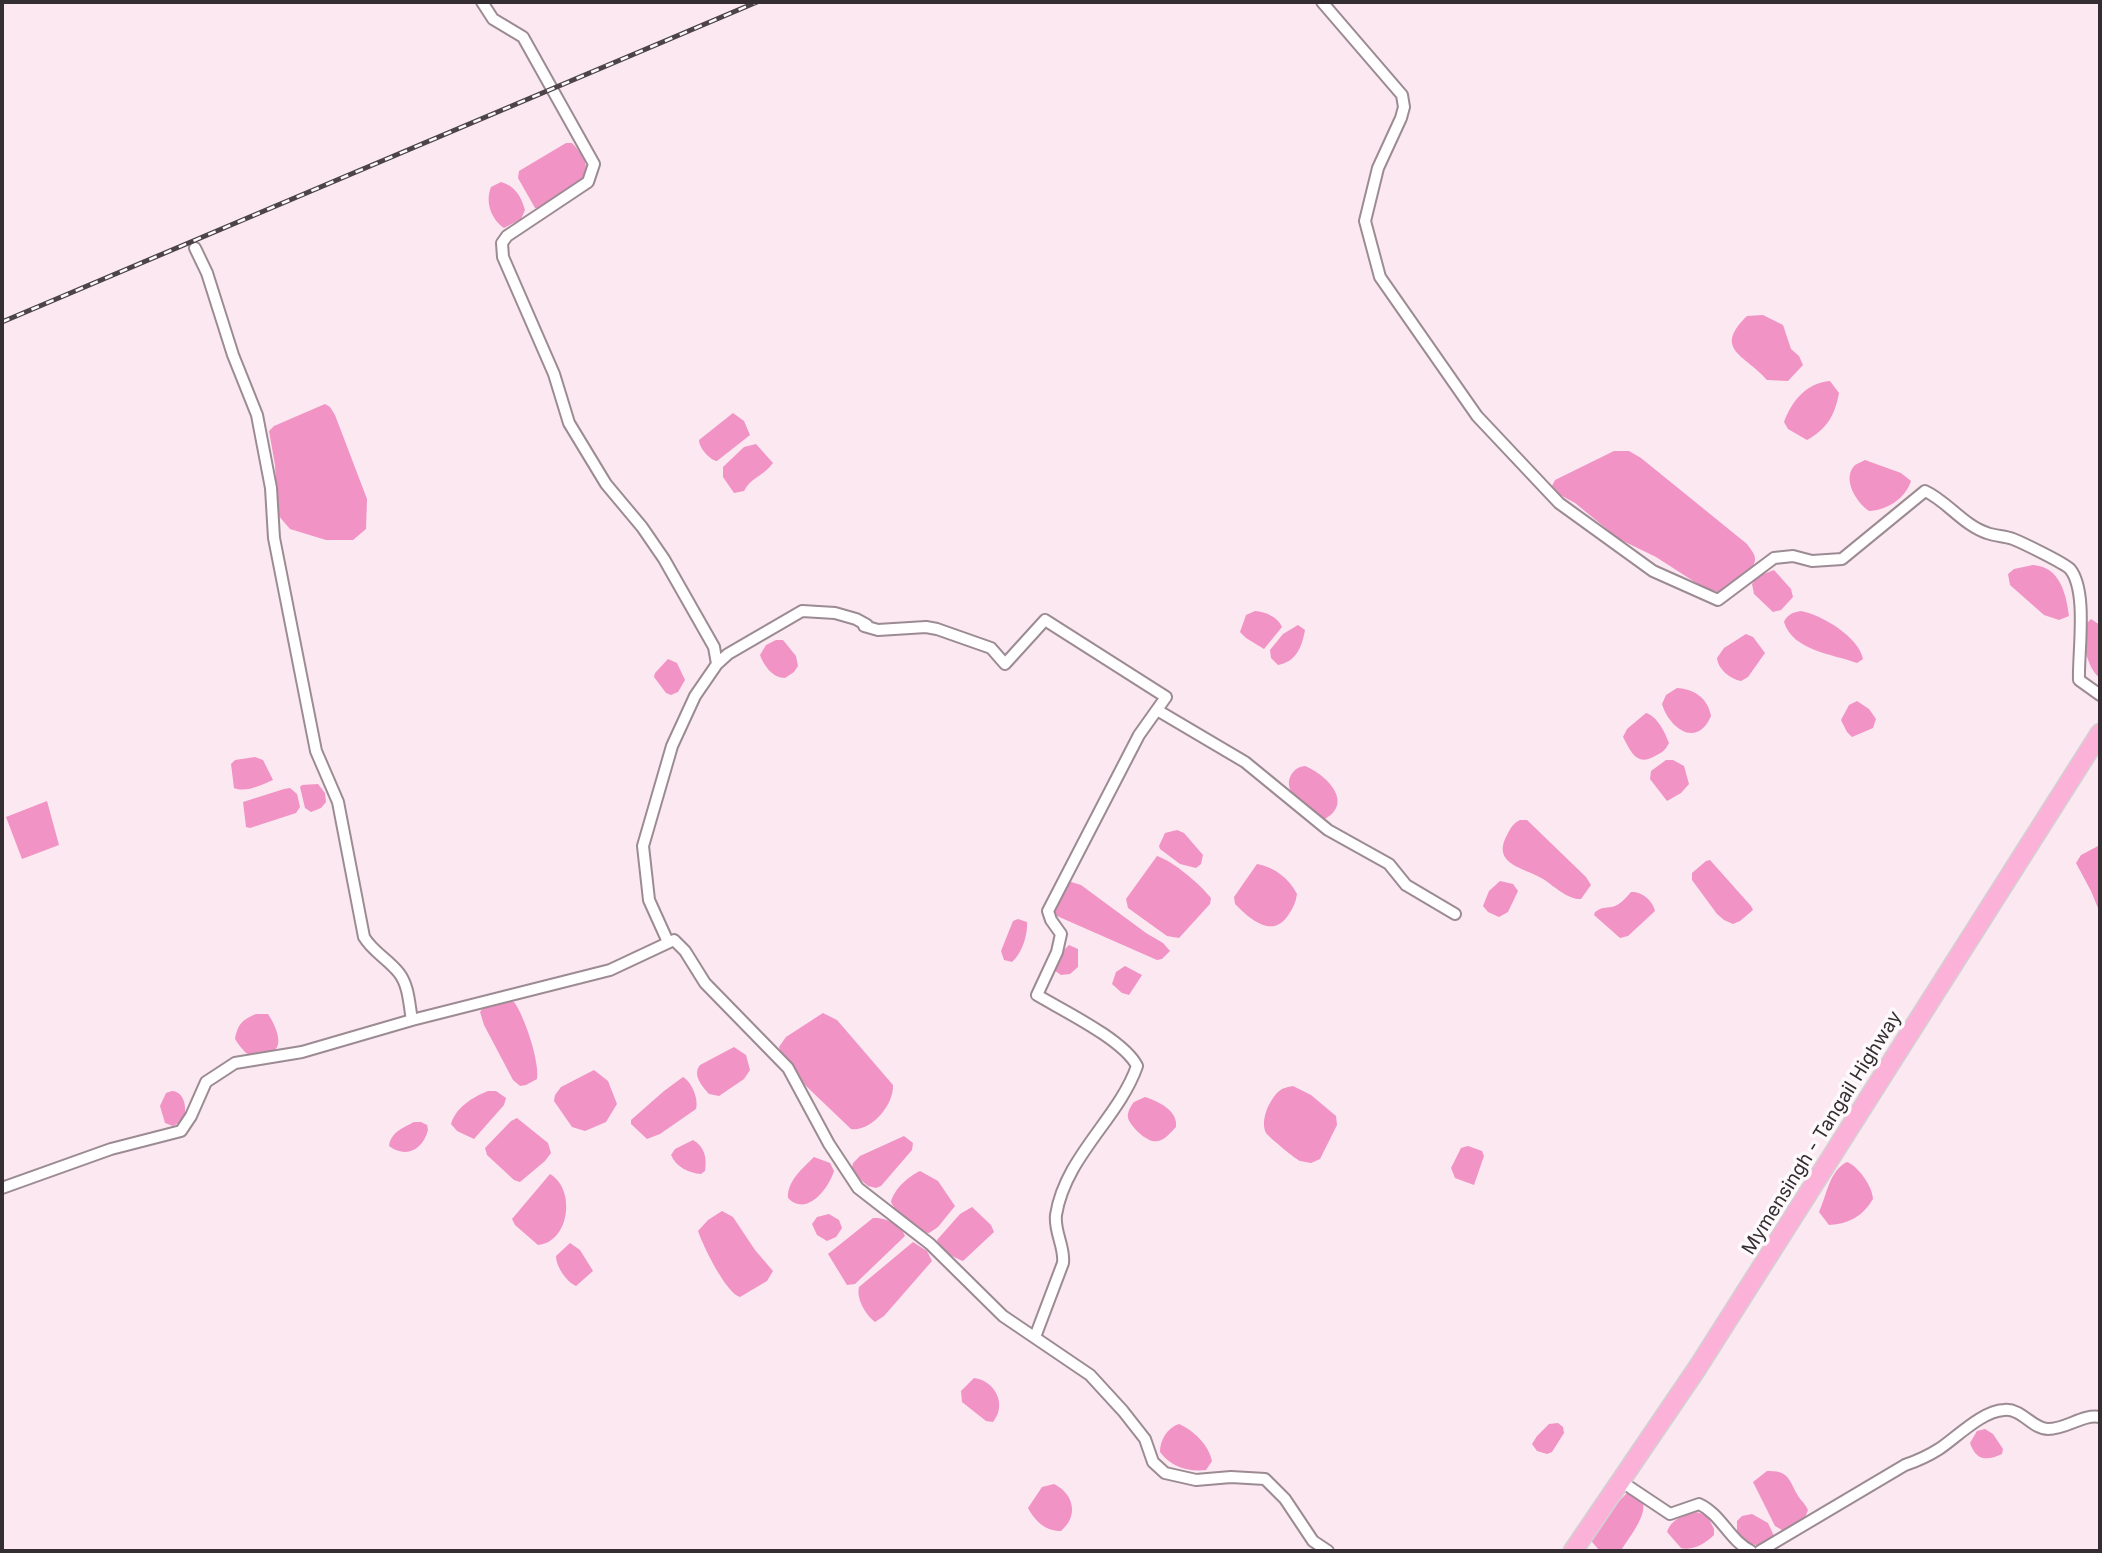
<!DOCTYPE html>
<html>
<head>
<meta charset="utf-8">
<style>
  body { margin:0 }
  #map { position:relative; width:2102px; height:1553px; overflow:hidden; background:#fbe8f1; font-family:Inter,sans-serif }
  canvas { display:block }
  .frame { position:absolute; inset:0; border:4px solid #342d31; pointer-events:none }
</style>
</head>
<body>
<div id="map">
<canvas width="2102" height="1553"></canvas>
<div class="frame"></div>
</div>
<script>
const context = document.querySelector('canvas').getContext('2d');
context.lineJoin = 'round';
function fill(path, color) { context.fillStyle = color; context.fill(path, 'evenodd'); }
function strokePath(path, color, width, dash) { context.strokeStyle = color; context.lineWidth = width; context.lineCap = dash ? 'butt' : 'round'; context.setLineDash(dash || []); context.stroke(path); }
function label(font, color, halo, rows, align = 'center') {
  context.font = font + ' Inter,sans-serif'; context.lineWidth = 7; context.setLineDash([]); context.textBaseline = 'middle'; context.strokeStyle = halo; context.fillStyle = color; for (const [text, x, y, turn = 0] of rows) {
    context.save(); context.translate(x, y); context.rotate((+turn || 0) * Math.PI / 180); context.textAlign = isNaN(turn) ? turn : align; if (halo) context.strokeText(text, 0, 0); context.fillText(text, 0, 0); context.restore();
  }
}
const water = new Path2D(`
  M566 143H572C607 179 569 192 539 208H535L518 178 519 171Z
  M501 182C515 186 521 196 525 210L521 219 504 228C491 219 485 202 491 187Z
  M1763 315 1783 325 1791 349 1799 356 1803 365 1788 381 1767 380C1746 355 1712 350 1747 316Z
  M1830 381 1839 393C1835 415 1827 429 1807 440L1788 429 1784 422C1792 401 1806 383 1830 381Z
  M325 404 330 407 335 415 367 499 366 529 353 540H326L290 529 278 515 275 465 269 431 274 426Z
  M733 413 744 421 750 435 717 461C710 460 699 448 699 440Z
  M756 444 773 463C765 475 750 478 744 491L734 493 723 477V467L744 447Z
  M1614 451H1629L1641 458 1747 544C1750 549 1755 553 1755 559 1755 573 1730 588 1718 592L1701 586 1656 557 1619 539 1575 503 1560 495 1552 486 1555 480Z
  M1865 460 1901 473 1911 481C1905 499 1887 510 1869 511 1857 503 1841 479 1855 465 1858 463 1862 462 1865 460Z
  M2033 565C2060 567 2066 593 2069 616L2059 620 2044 615 2010 585 2008 574 2014 569Z
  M1774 570 1791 589 1793 597 1781 610 1773 612 1754 594 1752 584 1758 576Z
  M1255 611C1266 612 1278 617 1282 627L1264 649 1246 638 1240 632 1246 615Z
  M1801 611C1822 615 1859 637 1863 659L1857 663C1833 654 1793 651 1784 622 1787 615 1793 612 1801 611Z
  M2091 619 2100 625V678C2086 667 2081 639 2087 623Z
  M1298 625 1305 630C1302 647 1296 662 1278 665L1271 658 1270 650 1283 634Z
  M1746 634 1753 637 1765 653 1748 677 1741 681C1730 679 1718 669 1717 658L1724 648Z
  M776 640H783L796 656 798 666 794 672 785 678C773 678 764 666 760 655L766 645Z
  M668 659 677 663 685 680 678 692 671 695 666 693 654 677 655 673Z
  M1677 688C1694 689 1708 698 1711 716 1697 749 1669 728 1662 704L1666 695Z
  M1857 701 1869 709 1876 719 1873 728 1852 737 1847 732 1841 720 1849 705Z
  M1646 713C1657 716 1665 732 1669 743 1666 749 1663 752 1657 755 1637 767 1632 754 1623 737L1627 729Z
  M255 757 263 760 273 780C261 785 246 793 234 788L231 764 235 760Z
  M1666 760H1673L1684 766 1689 784 1681 793 1667 801 1650 779 1651 771Z
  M1305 766C1325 774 1355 802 1325 819L1321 817C1308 807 1281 794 1291 775 1295 769 1298 767 1305 766Z
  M318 784 325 793 326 802 321 808 311 812 305 808 300 787 302 785Z
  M290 788 297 794 300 807 296 813 250 828 246 827 243 802 284 789Z
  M47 801 59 845 22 859 6 817Z
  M1520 820H1527L1586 877 1591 885 1581 899C1568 900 1554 886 1543 879 1526 868 1492 865 1506 837 1510 829 1512 824 1520 820Z
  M1177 830 1184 833 1203 855 1201 864 1196 868 1180 864 1160 849 1159 846 1165 833Z
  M2100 845V913L2091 891 2076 863 2081 855Z
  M1157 856C1173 861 1200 884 1211 898L1210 904 1179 938 1167 936 1128 908 1126 899Z
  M1710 860 1751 906 1753 910 1740 921 1733 924 1724 920 1717 914 1692 880V873L1706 861Z
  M1257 864C1274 867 1289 878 1297 894 1296 902 1293 908 1289 914 1273 940 1250 919 1235 904L1234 897Z
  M1068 881 1081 885 1146 933 1163 943 1170 951 1162 959 1157 960 1057 916 1054 910Z
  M1500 881 1513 884 1518 891 1508 912 1499 917 1488 912 1483 906 1489 891Z
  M1631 892C1642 891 1653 901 1655 911L1628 936 1620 938 1594 915 1595 912C1602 907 1604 908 1612 907 1620 905 1626 898 1631 892Z
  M1018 919 1027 922C1028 934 1022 954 1012 962L1004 960 1001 951 1013 921Z
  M1069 945 1078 949V967L1070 974 1061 975 1054 970 1062 952Z
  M1125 966 1142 975 1129 995 1122 993 1112 984 1116 972Z
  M509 1001 514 1002C524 1015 540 1062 537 1079L526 1085 520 1086 513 1080 484 1025 480 1012 484 1007Z
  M823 1013 837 1020 893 1085C894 1105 871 1132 851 1129L805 1085 780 1051 779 1047 786 1037Z
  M256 1014H268C276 1026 289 1053 263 1054 257 1055 252 1056 246 1053 242 1049 238 1044 235 1039 238 1024 242 1020 256 1014Z
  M734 1047 746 1055 750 1070 744 1079 719 1096 709 1094C702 1086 692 1075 700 1065Z
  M594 1070 608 1081 617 1104 606 1122 585 1131 572 1127 554 1101 555 1095 561 1087Z
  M683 1077C692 1082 699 1100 696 1109L660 1134 647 1139 631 1124V1120L664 1091Z
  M1293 1086 1311 1095 1336 1116 1337 1125 1320 1159 1311 1163C1307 1162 1304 1162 1300 1161 1294 1158 1269 1137 1266 1133 1260 1120 1269 1101 1278 1092 1282 1088 1288 1087 1293 1086Z
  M172 1091C185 1092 187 1108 184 1120L173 1126 165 1123 160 1106 166 1093Z
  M488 1091H496L506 1098 504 1105 474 1139 457 1131 451 1124C456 1107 473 1097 488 1091Z
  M1145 1097C1160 1102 1178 1111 1176 1127 1171 1132 1165 1140 1158 1141 1148 1144 1131 1127 1128 1118 1127 1112 1131 1106 1134 1102Z
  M517 1118 548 1143 551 1153 545 1161 520 1182 514 1180 487 1155 485 1148 511 1121Z
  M414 1122H421L427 1125 428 1130C423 1149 407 1159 389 1146 391 1132 403 1128 414 1122Z
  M904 1136 913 1143 912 1150 881 1186 876 1188 868 1186 851 1172 853 1163 860 1156Z
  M693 1140C705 1147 707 1158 705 1171L701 1174C689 1173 676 1167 671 1155L675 1149Z
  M1468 1146 1482 1151 1484 1156 1474 1185 1455 1178 1451 1168 1461 1148Z
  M814 1157 830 1163 834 1171C828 1190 806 1217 788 1198 787 1181 803 1168 814 1157Z
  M1847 1162C1858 1166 1873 1187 1873 1199 1863 1216 1849 1224 1829 1225L1819 1212C1827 1195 1829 1171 1847 1162Z
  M920 1171 938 1181 955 1206 938 1227 929 1233C912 1231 898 1216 891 1202 894 1189 909 1176 920 1171Z
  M550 1174C576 1189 570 1242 538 1245L515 1225 512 1219Z
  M972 1207 991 1225 994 1232 963 1261C953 1257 940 1251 937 1240L960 1214Z
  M722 1211 733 1217 755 1250 773 1271 767 1281 740 1297C726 1293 703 1246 698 1231L708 1220Z
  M829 1214 839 1220 842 1228 836 1237 827 1241 817 1235 812 1224 817 1217Z
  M873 1218C885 1217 902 1225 905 1236L855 1284 847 1285 828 1254Z
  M913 1242 927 1251 932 1261 884 1316 875 1322C866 1315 856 1299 859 1287Z
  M570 1243 580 1250 593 1271 576 1286C567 1282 556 1267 556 1256Z
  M974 1378C994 1380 1008 1404 993 1422L986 1421 962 1402 961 1391Z
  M1558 1423 1563 1427 1564 1433 1552 1452 1547 1454 1537 1451 1532 1444 1537 1436 1549 1424Z
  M1179 1424C1193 1430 1209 1445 1212 1461L1206 1470C1188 1472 1171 1467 1160 1452 1160 1440 1167 1428 1179 1424Z
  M1985 1429 1993 1434 2003 1449 2002 1454C1987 1461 1976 1461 1970 1443L1977 1431Z
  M1767 1471C1792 1470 1789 1484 1801 1500 1804 1503 1806 1506 1808 1510 1804 1523 1795 1528 1782 1530L1775 1526 1753 1482Z
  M1054 1484C1074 1494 1079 1516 1061 1531 1045 1531 1035 1521 1028 1508L1042 1487Z
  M1627 1493C1663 1498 1630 1535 1621 1551H1600L1592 1542V1538L1617 1503Z
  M1696 1512 1707 1515 1714 1529V1535C1706 1543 1693 1551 1681 1548L1667 1532C1672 1518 1684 1516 1696 1512Z
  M1752 1514 1768 1523 1775 1538C1757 1548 1752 1548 1737 1532V1521L1742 1516Z`);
const minor = new Path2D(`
  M482 2 493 19 523 37 594 164 588 182 507 236 502 243 503 257 554 374 569 423 606 484 642 527 664 559 714 647 717 664 695 696 672 746 643 846 649 900 668 942
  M1322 2 1402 95 1404 107 1401 118 1378 168 1365 221 1380 277 1477 416 1559 503 1653 571 1718 600 1774 558 1793 556 1812 561 1842 559 1925 491C1947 501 1963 525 1987 533 1995 536 2005 536 2013 539 2023 543 2064 563 2070 569 2088 591 2078 652 2079 680L2100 695
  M195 248 207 273 233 355 257 415 271 488 274 538 316 751 338 802 364 937C373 952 388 959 399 973 409 986 409 1004 412 1020
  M717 664 728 654 802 611 835 613 856 619 867 625 864 626 878 630 926 627 937 629 991 648 1005 664 1045 620 1166 697 1139 735 1048 911 1051 920 1061 934 1057 952 1037 995C1064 1011 1124 1040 1137 1066 1119 1118 1065 1157 1056 1215 1054 1232 1065 1247 1063 1263L1035 1337
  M1157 710 1245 762 1328 830 1389 864 1406 885 1455 914
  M2 1188 111 1149 181 1131 191 1116 206 1082 235 1063 302 1052 412 1020 610 970 674 940 685 951 705 983 788 1068 829 1144 858 1188 930 1244 1003 1316 1090 1375 1123 1411 1145 1439 1153 1462 1165 1473 1196 1480 1231 1477 1265 1479 1285 1499 1313 1541 1328 1551
  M1622 1482 1670 1514 1699 1504C1721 1514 1730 1541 1751 1551
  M1760 1551 1905 1465C1917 1461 1928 1456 1939 1449 1957 1437 1982 1411 2004 1410 2022 1408 2032 1429 2048 1429 2067 1429 2082 1414 2100 1417`);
const trunk = new Path2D(`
  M1573 1551 1698 1367 2100 733`);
const rail = new Path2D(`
  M2 322 757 2`);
const streetNames = [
  ["Mymensingh - Tangail Highway",1822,1133,-58]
];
fill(water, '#f193c4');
strokePath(minor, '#9c8b93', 14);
strokePath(trunk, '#d2d1d2', 21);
strokePath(minor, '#fff', 10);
strokePath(trunk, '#fcb2d8', 18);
strokePath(rail, '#4c4448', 5);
strokePath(rail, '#fefafc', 2.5, [8]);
label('19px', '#342d31', '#fefafc', streetNames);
</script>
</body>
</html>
